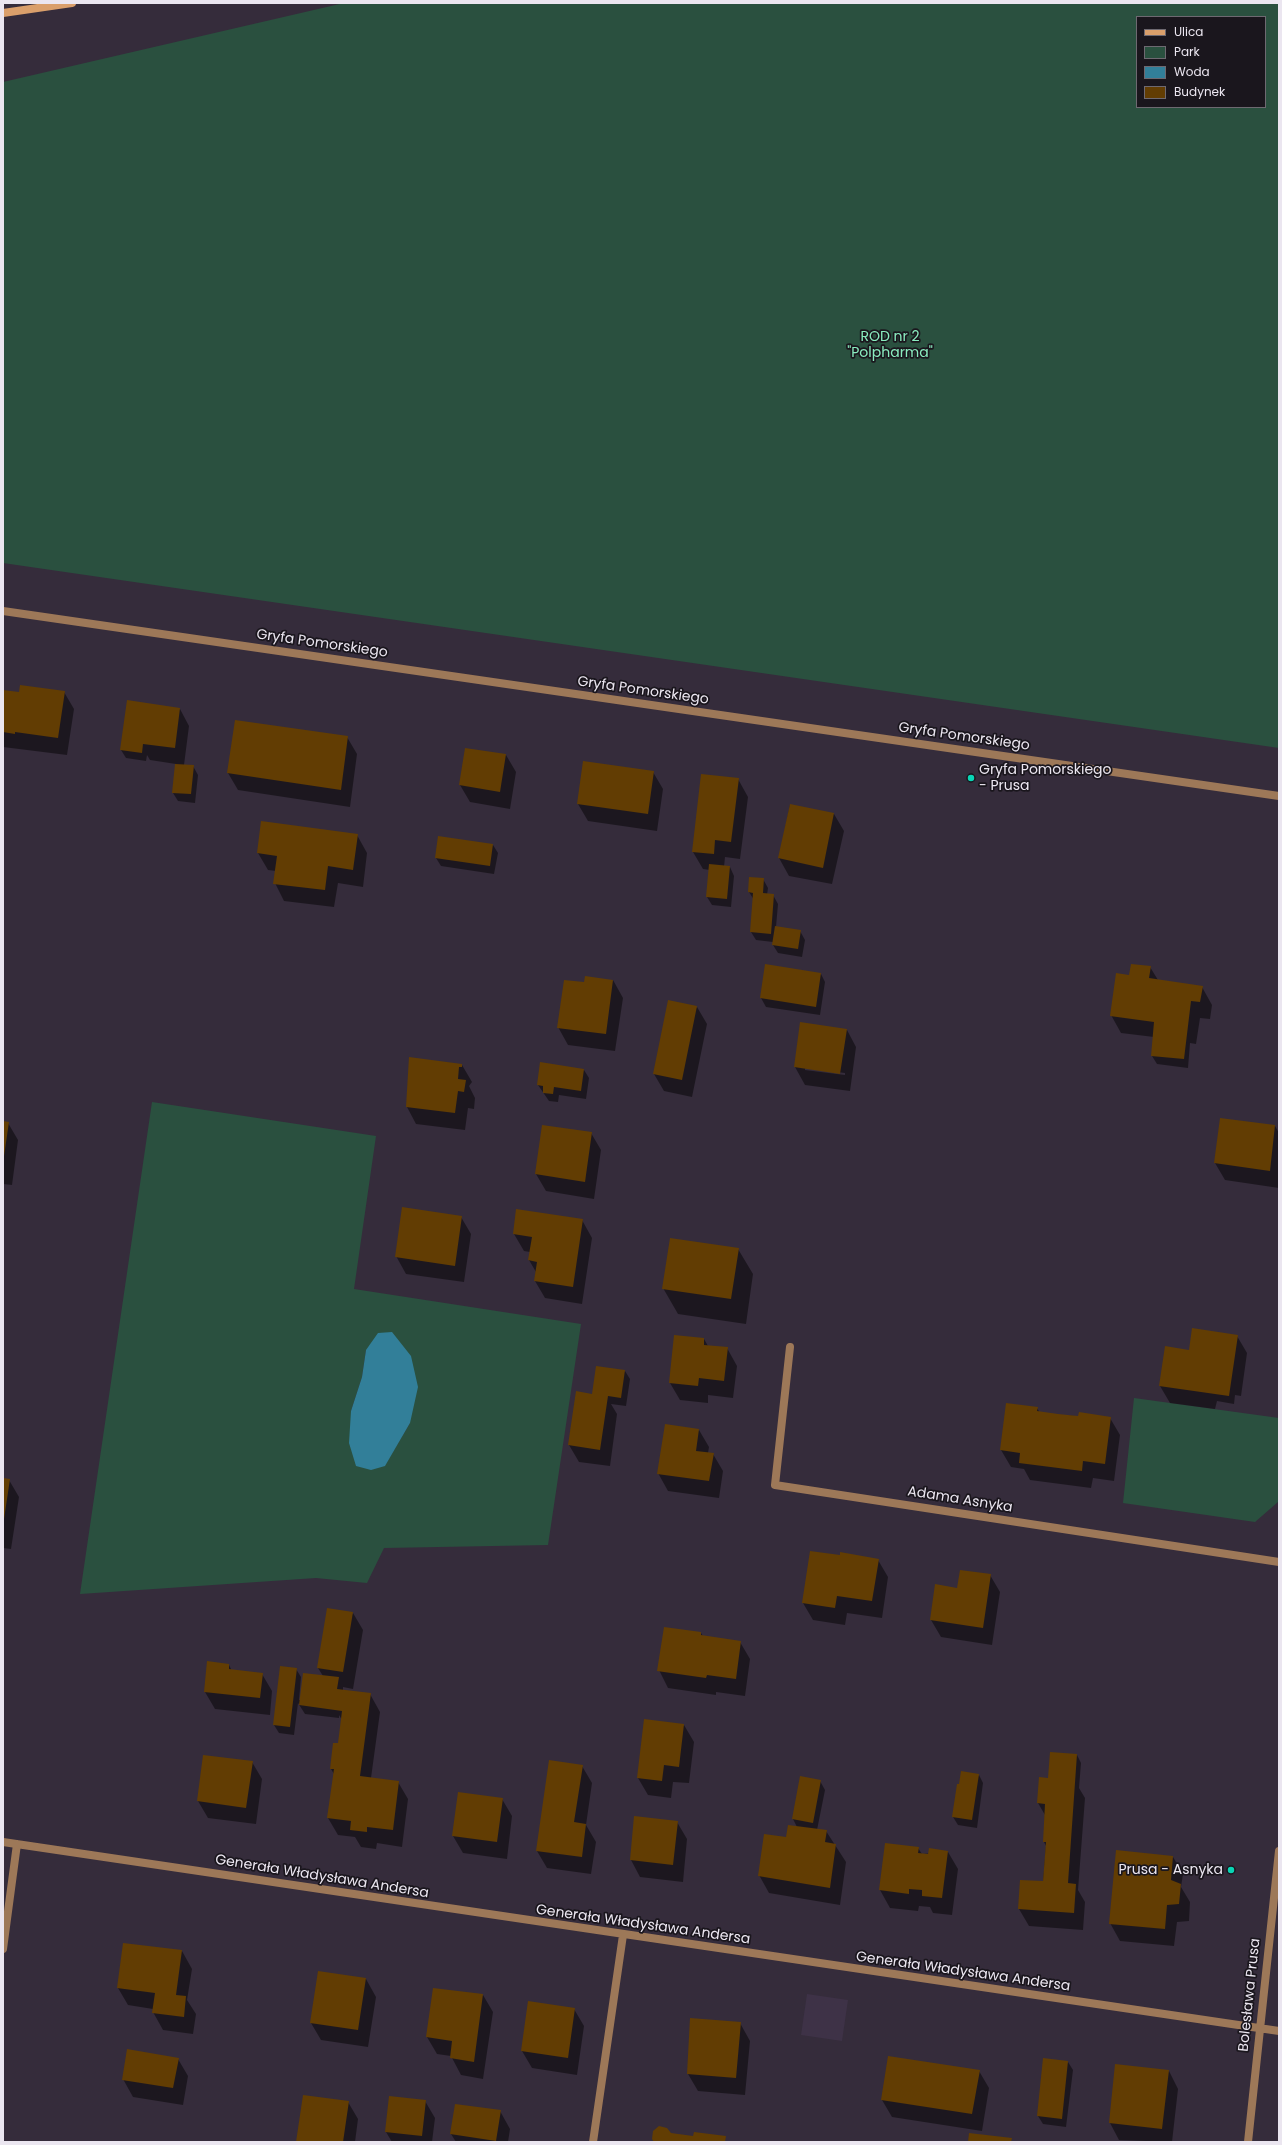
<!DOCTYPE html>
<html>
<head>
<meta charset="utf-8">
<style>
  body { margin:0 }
  #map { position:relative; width:1282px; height:2145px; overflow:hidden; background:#352c3b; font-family:Poppins,sans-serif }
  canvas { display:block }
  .frame { position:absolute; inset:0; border:4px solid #ebe6f0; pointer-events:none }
  .legend { position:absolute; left:1136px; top:16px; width:130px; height:92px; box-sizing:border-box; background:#1a161d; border:1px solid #6e6971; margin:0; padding:5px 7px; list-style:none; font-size:12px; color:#ebe6f0 }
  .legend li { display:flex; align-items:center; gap:8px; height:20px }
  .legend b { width:20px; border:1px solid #6e6971 }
</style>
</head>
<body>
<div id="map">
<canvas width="1282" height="2145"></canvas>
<div class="frame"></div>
<ul class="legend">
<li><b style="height:5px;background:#da9f6b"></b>Ulica</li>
<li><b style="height:11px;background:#2a503f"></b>Park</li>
<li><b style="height:11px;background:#327f99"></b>Woda</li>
<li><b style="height:11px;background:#623d03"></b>Budynek</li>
</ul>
</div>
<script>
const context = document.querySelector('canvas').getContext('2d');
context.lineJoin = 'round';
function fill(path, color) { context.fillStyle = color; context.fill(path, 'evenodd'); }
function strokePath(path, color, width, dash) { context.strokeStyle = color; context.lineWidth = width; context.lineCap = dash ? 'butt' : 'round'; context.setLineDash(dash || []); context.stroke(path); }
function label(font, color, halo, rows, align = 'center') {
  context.font = font + ' Poppins,sans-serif'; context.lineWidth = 3.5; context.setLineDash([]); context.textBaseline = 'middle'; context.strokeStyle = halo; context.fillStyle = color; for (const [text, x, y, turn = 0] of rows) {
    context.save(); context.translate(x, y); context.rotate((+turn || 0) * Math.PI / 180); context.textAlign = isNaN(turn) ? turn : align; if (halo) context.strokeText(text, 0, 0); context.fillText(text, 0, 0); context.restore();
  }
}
const built = new Path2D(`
  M807 1994 848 2000 842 2041 801 2035Z`);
const green = new Path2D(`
  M344 3H1279V748L3 563V82ZM1137 17H1265V107H1137Z
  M152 1102 376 1136 354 1289 581 1324 548 1545 384 1548 367 1583 316 1578 80 1594ZM366 1350 410 1423 385 1465 351 1411 362 1377Z
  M1134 1398 1279 1418 1278 1502 1255 1522 1123 1503Z`);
const water = new Path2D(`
  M392 1332 411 1356 418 1387 410 1423 385 1466 371 1470 356 1466 349 1443 351 1411 362 1377 366 1350 378 1333Z`);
const shadow = new Path2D(`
  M3 691 20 693 64 692 74 709 67 755 3 747Z
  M180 709 189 726 184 765 193 766 198 775 195 803 178 801 173 793 176 764 150 760 147 755 146 761 126 758 121 750Z
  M347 737 357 754 350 807 238 790 228 773Z
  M506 755 516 772 510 809 470 802 460 785Z
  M653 772 663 789 657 831 588 821 578 804Z
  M738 779 748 797 740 859 725 857 724 867H730L734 876 731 907 712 905 707 897 710 870 703 869 693 852Z
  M790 805 834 814 844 831 832 884 789 876 779 858Z
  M357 835 367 853 363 887 338 883 334 907 284 901 275 883 276 871 268 870 258 853Z
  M493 845 498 853 494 874 441 866 436 858Z
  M763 879 768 888 767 895H773L778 904 776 927 800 931 805 940 802 957 778 953 773 945V942L756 940 751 932 754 900 749 892Z
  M1150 967 1158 980 1202 987 1212 1005 1210 1019 1200 1018 1196 1044 1190 1043 1188 1068 1157 1064 1152 1056 1154 1037 1121 1033 1111 1015 1130 976Z
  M821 974 825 982 820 1015 766 1007 761 998Z
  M613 980 623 998 615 1051 568 1045 558 1027 585 984Z
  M697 1007 707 1024 692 1097 664 1091 654 1074Z
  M801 1023 847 1030 856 1047 850 1091 805 1085 795 1067ZM805 1068 845 1073V1075L805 1070Z
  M410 1058 462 1065 472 1082 469 1086 475 1098 474 1109 468 1108 465 1130 416 1124 407 1107Z
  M584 1070 589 1078 586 1099 559 1095 558 1102 549 1101 538 1085Z
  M1221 1119 1275 1126 1279 1133V1188L1225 1180 1215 1163Z
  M3 1122 8 1123 18 1140 12 1185 3 1184Z
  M591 1133 601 1150 594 1199 546 1191 536 1174Z
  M461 1217 471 1234 464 1282 406 1274 396 1256Z
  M582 1220 592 1238 582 1304 545 1298 535 1281 536 1272 529 1260 530 1252 524 1251 514 1234Z
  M738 1249 753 1274 746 1324 678 1314 663 1288Z
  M1237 1336 1247 1353 1241 1396 1235 1395 1234 1404 1217 1401 1215 1409 1170 1403 1160 1386 1190 1351Z
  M704 1339 708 1346 727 1348 737 1366 733 1398 708 1395V1403L680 1400 670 1383Z
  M625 1371 630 1379 626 1406 611 1404 617 1414 610 1466 579 1462 569 1445 593 1395Z
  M1037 1408 1040 1413 1058 1415 1110 1418 1120 1435 1114 1481 1093 1478 1091 1488 1030 1480 1024 1469 1011 1467 1001 1450Z
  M699 1430 709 1447 708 1453 713 1454 723 1471 719 1498 668 1491 658 1473Z
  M3 1479 9 1480 19 1497 11 1549 3 1548Z
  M878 1560 888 1577 882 1618 847 1613 845 1625 813 1620 803 1603Z
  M990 1575 1000 1592 992 1645 941 1637 931 1620 958 1589Z
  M353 1613 363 1630 353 1689 343 1687V1691L370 1694 380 1712 371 1778 398 1782 408 1799 402 1847 377 1843 376 1849 361 1847 355 1837 338 1835 328 1818 334 1774 331 1769 339 1744 342 1720 339 1715V1718L305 1714 298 1703 294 1735 279 1733 274 1725 296 1669 301 1677 299 1700H300L323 1676 318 1668Z
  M701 1633 703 1636 740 1642 750 1659 745 1696 716 1692V1695L668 1688 659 1670Z
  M229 1665 232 1671 262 1674 272 1691 270 1715 215 1709 205 1692Z
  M684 1725 694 1742 689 1783 673 1782 671 1798 648 1795 638 1778Z
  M1077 1755 1081 1763 1079 1788 1085 1798 1078 1890 1085 1902 1083 1930 1029 1926 1019 1909 1043 1882 1046 1846 1044 1842 1045 1815 1038 1803 1051 1779Z
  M204 1756 252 1762 262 1779 256 1824 208 1818 198 1801Z
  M582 1766 592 1783 586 1825 596 1842 591 1874 547 1868 537 1851Z
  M979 1775 983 1783 977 1828 958 1825 953 1817Z
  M820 1781 825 1790 817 1830 826 1831 846 1862 840 1905 769 1893 759 1875 787 1838 797 1827 793 1819Z
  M502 1799 512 1816 507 1859 463 1853 453 1836Z
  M677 1822 687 1839 683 1882 640 1877 631 1860Z
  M886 1844 918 1848 922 1854 948 1852 958 1869 952 1915 933 1913 930 1907 919 1906 918 1911 890 1908 880 1890Z
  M1173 1857 1183 1874 1181 1887 1190 1902 1189 1921 1177 1922 1174 1946 1120 1941 1110 1923Z
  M182 1951 192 1969 187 2000 196 2014 193 2034 163 2030 153 2012V2009L128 2005 118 1988Z
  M319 1972 366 1979 376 1997 368 2047 321 2040 311 2023Z
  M483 1995 493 2012 483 2079 461 2075 451 2056 437 2054 427 2037Z
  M574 2009 584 2026 577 2075 532 2068 522 2051Z
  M740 2023 750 2041 745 2095 698 2091 688 2074Z
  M178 2059 188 2076 183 2105 133 2097 123 2079Z
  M1068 2062 1073 2070 1066 2127 1043 2124 1038 2116Z
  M979 2071 989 2088 982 2131 892 2117 882 2100Z
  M1169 2071 1178 2089 1172 2142 1119 2140 1110 2123Z
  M425 2101 435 2118 432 2142H392L386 2132Z
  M348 2102 358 2119 355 2142H297Z
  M500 2111 510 2129 508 2142H456L451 2134Z`);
const building = new Path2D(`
  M20 685 65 691 58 738 15 732V734L3 732V690L19 692Z
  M127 700 180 708 175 748 143 744 142 753 120 750Z
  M235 720 348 736 341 790 227 773Z
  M465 748 506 754 500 792 459 785Z
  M583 761 654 771 648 814 577 804Z
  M175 764 194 765 191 794 172 793Z
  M701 774 739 778 731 842 715 840 714 854 692 852Z
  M790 804 834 813 823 868 778 858Z
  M261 821 358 834 353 870 328 866 325 890 273 884 277 856 257 853Z
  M438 836 493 844 490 866 435 858Z
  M709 864 730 866 727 899 706 897Z
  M749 877 764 878 763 893 774 894 771 934 750 932 753 893 748 892Z
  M775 926 801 930 798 949 772 945Z
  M765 964 821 973 816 1007 760 998Z
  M1131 964 1151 966 1149 978 1203 986 1200 1002 1191 1001 1184 1059 1151 1056 1154 1022 1110 1016 1116 973 1129 975Z
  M585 976 613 980 606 1034 557 1028 564 980 584 982Z
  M668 1000 697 1006 682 1080 653 1074Z
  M800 1022 847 1029 840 1074 794 1067Z
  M409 1057 462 1064V1067H459L458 1079 466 1080 464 1092 458 1091 455 1113 406 1107Z
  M540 1062 584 1069 581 1091 554 1087 553 1094 543 1093V1086L537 1085Z
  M1220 1118 1275 1125 1270 1171 1214 1163Z
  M3 1121 9 1122 4 1156H3Z
  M542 1125 592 1132 585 1182 535 1174Z
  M402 1207 462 1216 455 1266 395 1257Z
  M516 1209 583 1219 573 1287 534 1281 537 1262 528 1260 532 1237 513 1234Z
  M670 1238 739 1248 731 1299 662 1289Z
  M1192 1328 1238 1335 1229 1396 1159 1386 1165 1346 1189 1350Z
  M674 1335 704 1338V1345L728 1347 724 1381 699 1378 698 1386 669 1383Z
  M596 1366 625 1370 621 1398 608 1396 600 1450 568 1445 576 1391 592 1394Z
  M1006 1403 1038 1407 1037 1411 1058 1414 1078 1416 1079 1412 1111 1417 1105 1464 1083 1461 1082 1471 1019 1463 1020 1453 1000 1450Z
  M665 1424 699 1429 696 1451 714 1453 709 1481 657 1474Z
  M3 1478 10 1479 4 1519H3Z
  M810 1551 840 1555V1552L879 1559 872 1601 837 1596 835 1608 802 1603Z
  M960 1570 991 1574 983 1628 930 1620 935 1584 957 1588Z
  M327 1608 353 1612 343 1672 317 1668Z
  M664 1627 701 1632V1635L741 1641 736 1679 707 1675 706 1678 657 1671Z
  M207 1661 229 1664V1669L263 1673 260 1698 204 1692Z
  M280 1666 297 1668 290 1727 273 1725Z
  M303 1673 339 1677 337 1689 371 1693 360 1776 399 1781 393 1830 367 1827V1832L350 1830 351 1821 327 1818 334 1769H330L333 1743H338L342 1711 299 1705Z
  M644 1719 684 1724 679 1767 664 1765 662 1781 637 1778Z
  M1050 1752 1077 1754 1068 1883 1076 1884 1074 1913 1018 1909 1020 1880 1043 1881 1046 1842H1043L1045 1804 1037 1803 1039 1777 1048 1778Z
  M203 1755 253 1761 246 1808 197 1801Z
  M549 1760 583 1765 574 1822 586 1824 582 1857 536 1851Z
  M961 1771 979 1774 972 1820 952 1817 957 1784H959Z
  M800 1776 821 1780 813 1823 792 1819Z
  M458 1792 503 1798 497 1842 452 1836Z
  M634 1816 678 1821 673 1865 630 1860Z
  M788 1825 827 1830 825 1842 836 1844 830 1888 758 1876 764 1834 786 1837Z
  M885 1843 919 1847 918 1853 928 1854 929 1848 948 1851 942 1898 922 1896V1890L909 1889V1894L879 1890Z
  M1116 1850 1173 1856 1171 1880 1181 1884 1179 1904 1167 1905 1165 1929 1109 1924Z
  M123 1943 182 1950 176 1995 186 1996 184 2017 152 2013 155 1993 117 1988Z
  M318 1971 366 1978 358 2030 310 2023Z
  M433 1988 483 1994 474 2062 450 2058 452 2041 426 2037Z
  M528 2001 575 2008 568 2058 521 2051Z
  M690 2018 741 2022 736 2078 687 2074Z
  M127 2049 179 2058 173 2088 122 2080Z
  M888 2056 980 2070 972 2114 881 2100Z
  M1043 2058 1068 2061 1062 2119 1037 2116Z
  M1115 2064 1169 2070 1162 2129 1109 2123Z
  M303 2095 349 2101 343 2142H296Z
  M389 2096 426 2100 422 2136 385 2132Z
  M455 2104 501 2110 496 2141 450 2134Z
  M659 2126 667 2128 671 2133 693 2136 694 2132 726 2136 725 2142H654L652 2139 653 2131Z
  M969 2133 1012 2138 1011 2142H968Z`);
const minor = new Path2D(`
  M3 611 1279 796
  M790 1347 775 1485 1279 1562
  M3 1842 1279 2031
  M3 1949 17 1844
  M593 2142 623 1935
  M1248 2142 1279 1851`);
const secondary = new Path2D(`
  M3 13 72 3`);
const markers = [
  [971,778,4,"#09d5b5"],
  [1231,1870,4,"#09d5b5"]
];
const parkNames = [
  ["ROD nr 2",890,337],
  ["\"Polpharma\"",890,353]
];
const streetNames = [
  ["Gryfa Pomorskiego",322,644,8],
  ["Gryfa Pomorskiego",643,691,8],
  ["Gryfa Pomorskiego",964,737,8],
  ["Adama Asnyka",960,1500,9],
  ["Generała Władysława Andersa",322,1877,9],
  ["Generała Władysława Andersa",643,1925,8],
  ["Generała Władysława Andersa",963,1972,8],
  ["Bolesława Prusa",1250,1995,-84]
];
const poiNames = [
  ["Gryfa Pomorskiego",979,770],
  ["- Prusa",979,786],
  ["Prusa - Asnyka",1223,1870,"right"]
];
fill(built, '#3e3247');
fill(green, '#2a503f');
fill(water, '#327f99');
fill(shadow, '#0007');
fill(building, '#623d03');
strokePath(minor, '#9d7858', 8);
strokePath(secondary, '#da9f6b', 8);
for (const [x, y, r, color] of markers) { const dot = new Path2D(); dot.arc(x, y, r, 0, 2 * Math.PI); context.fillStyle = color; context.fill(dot); strokePath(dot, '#1a161d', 1.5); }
label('14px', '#8aecbf', '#1a161d', parkNames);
label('14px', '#ebe6f0', '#1a161d', streetNames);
label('14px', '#ebe6f0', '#1a161d', poiNames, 'left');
</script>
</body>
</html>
